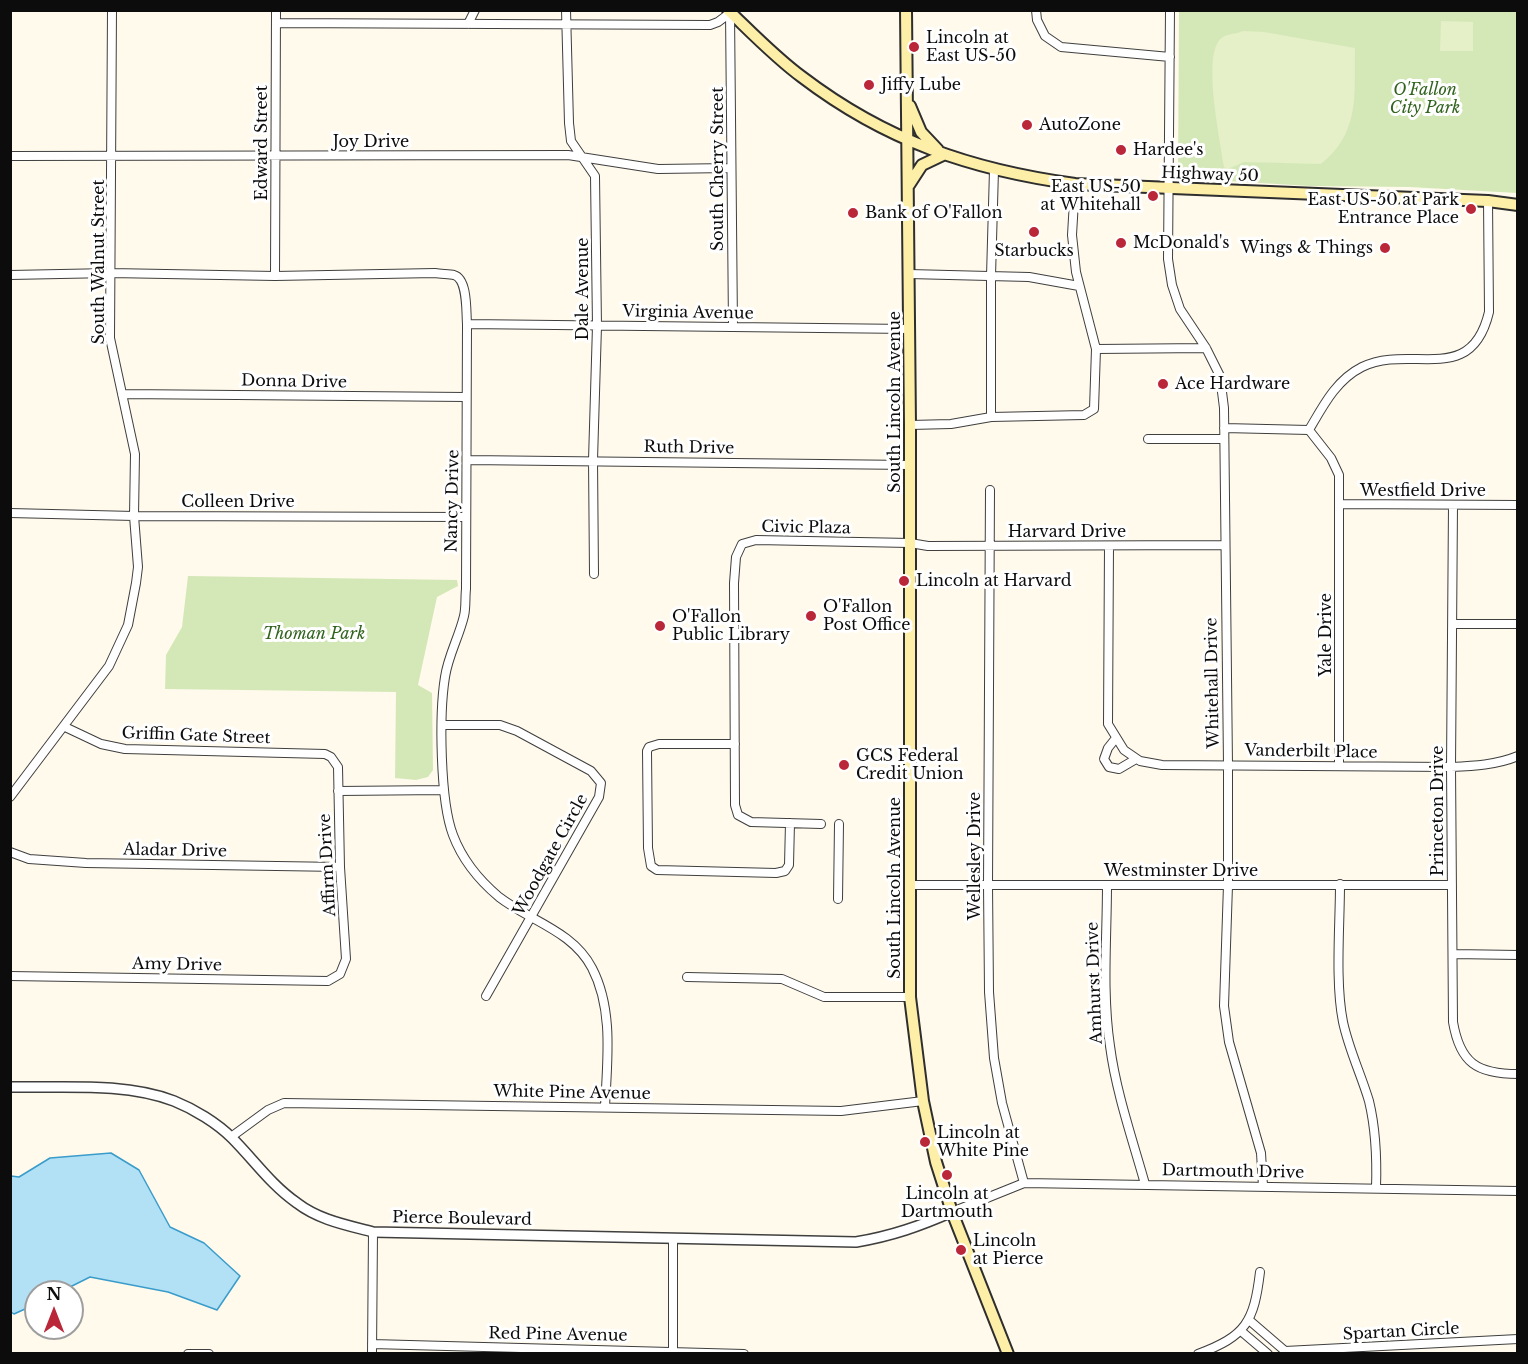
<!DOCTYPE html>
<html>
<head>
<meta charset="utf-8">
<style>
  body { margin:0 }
  #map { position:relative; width:1528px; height:1364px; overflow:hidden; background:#fffaec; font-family:"Libre Baskerville",serif }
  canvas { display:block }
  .frame { position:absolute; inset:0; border:12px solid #0c0c0c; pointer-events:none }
  .north { position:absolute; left:24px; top:1280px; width:60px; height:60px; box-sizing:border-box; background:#fff; border:2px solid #9e9e9e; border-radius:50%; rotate:0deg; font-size:16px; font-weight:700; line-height:24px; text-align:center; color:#0c0c0c }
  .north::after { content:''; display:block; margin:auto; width:21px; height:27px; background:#ba2739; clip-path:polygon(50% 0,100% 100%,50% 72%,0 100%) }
</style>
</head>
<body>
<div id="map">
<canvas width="1528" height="1364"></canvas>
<div class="frame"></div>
<div class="north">N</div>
</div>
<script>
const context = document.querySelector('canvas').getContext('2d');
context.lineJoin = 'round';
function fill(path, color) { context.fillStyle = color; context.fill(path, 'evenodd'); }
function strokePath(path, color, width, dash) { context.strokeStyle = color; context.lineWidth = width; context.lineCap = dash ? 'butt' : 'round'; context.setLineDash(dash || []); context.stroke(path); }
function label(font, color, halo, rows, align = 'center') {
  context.font = font + ' "Libre Baskerville",serif'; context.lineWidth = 6; context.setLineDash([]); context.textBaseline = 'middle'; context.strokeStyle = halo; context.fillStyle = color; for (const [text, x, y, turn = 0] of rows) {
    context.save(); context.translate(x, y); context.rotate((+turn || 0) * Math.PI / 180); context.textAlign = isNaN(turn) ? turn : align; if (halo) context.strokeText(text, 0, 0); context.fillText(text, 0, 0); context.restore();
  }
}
const green = new Path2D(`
  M1179 11H1517V193L1409 187 1310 186 1178 178Z
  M188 576 457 580 458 586 437 597 418 685 432 693 433 770 428 777 416 780 395 778 396 692 165 689 166 655 182 627Z`);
const pitch = new Path2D(`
  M1441 21 1473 22V51H1440Z
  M1243 31 1264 32 1355 48C1354 93 1361 132 1321 164L1244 162 1228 169 1224 167C1220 139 1204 64 1218 42 1223 33 1234 35 1243 31Z`);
const water = new Path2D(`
  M111 1153 139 1170 170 1227 204 1243 240 1276 217 1310 168 1292 90 1277 60 1292H36V1304L14 1314 11 1312V1176L19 1177 50 1158Z`);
const minor = new Path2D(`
  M566 10 569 123 571 141 595 176 597 326 593 460 594 574
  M1036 10 1037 20 1045 36 1061 47 1170 57
  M1170 10 1168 259 1172 285 1180 309 1206 348 1220 376 1224 408 1228 765V885L1224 1006 1229 1042 1261 1153 1263 1186
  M730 12 733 327
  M276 23 710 25 718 22 730 13
  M468 24 475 10
  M10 156 568 155 658 169 730 168
  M909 274 1029 277 1079 286
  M10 275 111 273 275 276 435 273C441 274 449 274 454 275 468 279 466 312 467 324L466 589C465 598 466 608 464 616 459 637 448 656 445 677 439 714 440 801 453 835 462 859 480 881 499 897 530 921 573 931 592 968 614 1010 607 1062 605 1107
  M275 276 276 10
  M467 324 909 329
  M1096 349 1206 348
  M122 394 466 397
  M991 417V276L994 170
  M910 425 951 424 991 417 1084 415 1094 409 1096 349 1076 272 1072 235 1075 184
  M1224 428 1309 430
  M1309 430C1323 406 1336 380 1362 367 1411 343 1471 388 1489 312L1488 201
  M1309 430 1331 458 1339 475V766
  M1148 439H1224
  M468 460 910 465
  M990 490 988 885 989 992 994 1058 1002 1103 1024 1183
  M1340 504 1518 505
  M1453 505 1451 767 1453 1022C1460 1063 1477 1074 1518 1074
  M10 513 134 516 466 517
  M1109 546 1108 724 1124 750 1140 761 1162 765 1451 767C1474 766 1496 765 1518 756
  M1453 624H1518
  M443 725H500L517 731 591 771 601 783 599 797 486 996
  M1116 738 1108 748 1104 759 1109 767 1119 769 1136 759
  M735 744H659L649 747 647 751 648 848 651 866 657 870 776 873 785 871 789 865 790 823
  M338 791 444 790
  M10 797 109 666 128 625 136 583 138 567 134 516 135 454 110 338 112 10
  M821 824 751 822 738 815 735 805 734 583 736 557 742 544 756 540 910 543 928 546 1224 545
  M10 852 29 859 86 863 340 867
  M1340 884C1340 926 1335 982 1343 1022 1349 1050 1361 1074 1369 1101 1376 1130 1377 1159 1376 1188
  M910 885H1452
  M1107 885C1107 938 1102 993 1110 1046 1116 1092 1132 1138 1145 1184
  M838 899 839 824
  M1453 954 1518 955
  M10 976 328 981 340 974 346 959 340 867 338 767 331 757 325 754 125 749 101 744 65 727
  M687 977 782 979 824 997H910
  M231 1137 268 1110 284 1103 841 1111 923 1101
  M952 1212 1024 1183 1518 1191
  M673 1238V1354
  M1249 1320 1285 1351 1518 1339
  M1241 1331 1268 1354
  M372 1344 744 1354
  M188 1354H209
  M372 1354 373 1232
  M1198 1354C1246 1336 1254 1322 1260 1272`);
const tertiary = new Path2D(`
  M10 1087C63 1088 125 1082 174 1101 194 1109 217 1123 232 1138 254 1160 271 1185 297 1203 319 1220 347 1225 373 1232L856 1242C892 1236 920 1226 952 1212`);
const secondary = new Path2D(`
  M728 10C752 33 776 58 802 77 886 141 972 170 1075 184L1488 201 1518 205
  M906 10 910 425V997L923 1101 936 1162 952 1212 1008 1354
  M910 106 921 132 938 150
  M909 185 922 165 943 155`);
const markers = [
  [914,47,6,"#ba2739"],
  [869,85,6,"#ba2739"],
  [1027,125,6,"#ba2739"],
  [1121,150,6,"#ba2739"],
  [1153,196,6,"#ba2739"],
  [1471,209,6,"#ba2739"],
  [853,213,6,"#ba2739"],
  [1034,232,6,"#ba2739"],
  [1121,243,6,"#ba2739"],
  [1385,248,6,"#ba2739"],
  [1163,384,6,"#ba2739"],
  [904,581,6,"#ba2739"],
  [811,616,6,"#ba2739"],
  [660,626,6,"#ba2739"],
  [844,765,6,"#ba2739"],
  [925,1142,6,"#ba2739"],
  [947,1175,6,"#ba2739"],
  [961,1250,6,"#ba2739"]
];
const poiNames = [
  ["Lincoln at",926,38],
  ["East US-50",926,56],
  ["Jiffy Lube",881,85],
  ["AutoZone",1039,125],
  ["Hardee's",1133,150],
  ["East US-50",1141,187,"right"],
  ["at Whitehall",1141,205,"right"],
  ["East US-50 at Park",1459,200,"right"],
  ["Entrance Place",1459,218,"right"],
  ["Bank of O'Fallon",865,213],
  ["McDonald's",1133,243],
  ["Wings & Things",1373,248,"right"],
  ["Starbucks",1034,251,"center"],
  ["Ace Hardware",1175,384],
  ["Lincoln at Harvard",916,581],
  ["O'Fallon",823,607],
  ["Post Office",823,625],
  ["O'Fallon",672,617],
  ["Public Library",672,635],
  ["GCS Federal",856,756],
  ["Credit Union",856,774],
  ["Lincoln at",937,1133],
  ["White Pine",937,1151],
  ["Lincoln at",947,1194,"center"],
  ["Dartmouth",947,1212,"center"],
  ["Lincoln",973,1241],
  ["at Pierce",973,1259]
];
const parkNames = [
  ["O'Fallon",1425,90],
  ["City Park",1425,108],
  ["Thoman Park",314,634]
];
const streetNames = [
  ["Joy Drive",371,142],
  ["Edward Street",262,143,-90],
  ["South Cherry Street",718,169,-90],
  ["Highway 50",1210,175,2],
  ["South Walnut Street",99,262,-90],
  ["Dale Avenue",583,289,-90],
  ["Virginia Avenue",688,313,1],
  ["Donna Drive",294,382,1],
  ["South Lincoln Avenue",895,402,-90],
  ["Ruth Drive",689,448,1],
  ["Westfield Drive",1423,491],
  ["Nancy Drive",453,501,-89],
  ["Colleen Drive",238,502],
  ["Civic Plaza",806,528,1],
  ["Harvard Drive",1067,532],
  ["Yale Drive",1326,635,-90],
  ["Whitehall Drive",1213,683,-91],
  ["Griffin Gate Street",196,736,2],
  ["Vanderbilt Place",1311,752,1],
  ["Princeton Drive",1438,811,-90],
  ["Aladar Drive",175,851,1],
  ["Woodgate Circle",551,855,-61],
  ["Wellesley Drive",975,856,-90],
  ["Affirm Drive",328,865,-93],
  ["Westminster Drive",1181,871],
  ["South Lincoln Avenue",895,888,-90],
  ["Amy Drive",177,965,1],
  ["Amhurst Drive",1095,983,-92],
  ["White Pine Avenue",572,1093,1],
  ["Dartmouth Drive",1233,1172,1],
  ["Pierce Boulevard",462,1219,1],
  ["Spartan Circle",1401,1332,-3],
  ["Red Pine Avenue",558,1335,1]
];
fill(green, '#d4e8b7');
fill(pitch, '#e5efc8');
fill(water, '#b2e1f5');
strokePath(water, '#3a9ccb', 1.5);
strokePath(minor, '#3f3f3f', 10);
strokePath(tertiary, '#3f3f3f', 12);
strokePath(secondary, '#2e2e2e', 14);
strokePath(minor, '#fff', 8);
strokePath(tertiary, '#fff', 9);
strokePath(secondary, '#fdeea8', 10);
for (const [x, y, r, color] of markers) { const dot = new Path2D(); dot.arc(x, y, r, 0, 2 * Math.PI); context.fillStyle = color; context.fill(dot); strokePath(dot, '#fff', 2); }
label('16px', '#0c0c0c', '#fff', poiNames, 'left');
label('italic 16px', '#31631e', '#fff', parkNames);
label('16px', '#0c0c0c', '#fff', streetNames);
</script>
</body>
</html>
